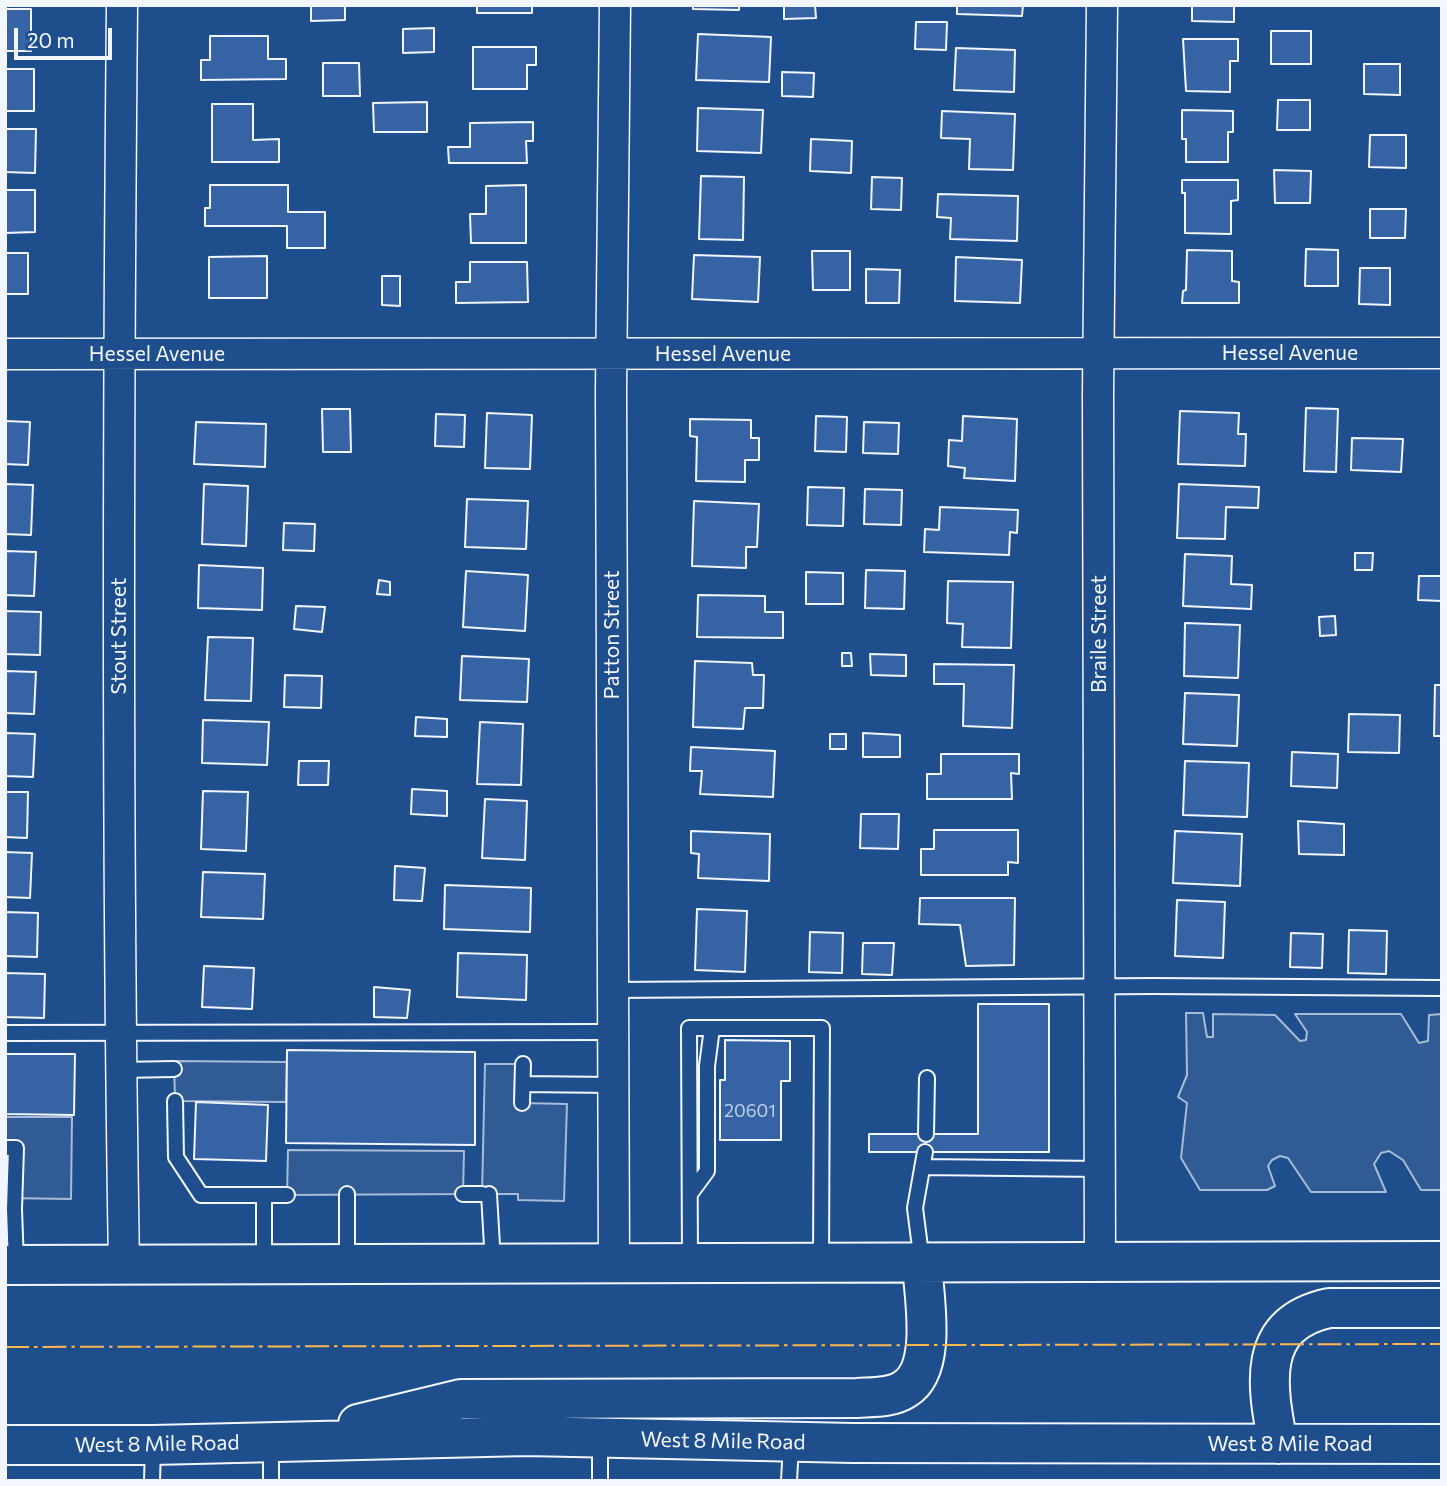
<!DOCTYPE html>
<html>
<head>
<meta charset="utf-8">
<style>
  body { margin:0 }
  #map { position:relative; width:1447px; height:1486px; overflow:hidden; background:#1f4e8c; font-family:Commissioner,sans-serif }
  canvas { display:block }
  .frame { position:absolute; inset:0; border:7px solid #f2f6ff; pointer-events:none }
  .scale { position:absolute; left:14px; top:28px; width:98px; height:32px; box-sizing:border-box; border:4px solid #f2f6ff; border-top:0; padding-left:9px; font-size:21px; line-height:24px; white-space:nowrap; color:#f2f6ff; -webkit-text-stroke:5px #1f4e8c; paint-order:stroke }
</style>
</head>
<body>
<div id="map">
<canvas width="1447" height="1486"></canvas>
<div class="frame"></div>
<div class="scale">20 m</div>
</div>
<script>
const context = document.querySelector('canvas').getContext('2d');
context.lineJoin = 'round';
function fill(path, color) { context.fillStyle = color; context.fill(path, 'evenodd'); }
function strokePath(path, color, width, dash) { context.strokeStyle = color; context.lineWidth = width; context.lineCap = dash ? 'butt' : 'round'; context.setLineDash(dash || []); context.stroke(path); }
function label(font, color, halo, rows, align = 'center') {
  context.font = font + ' Commissioner,sans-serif'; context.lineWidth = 5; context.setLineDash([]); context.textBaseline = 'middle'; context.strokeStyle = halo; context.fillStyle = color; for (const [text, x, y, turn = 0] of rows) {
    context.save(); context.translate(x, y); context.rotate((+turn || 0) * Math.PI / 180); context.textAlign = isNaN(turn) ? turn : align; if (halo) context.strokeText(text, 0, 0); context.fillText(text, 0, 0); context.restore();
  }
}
const built = new Path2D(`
  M1186 1013H1203L1207 1037H1213V1014L1275 1015 1300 1041 1306 1040 1307 1032 1295 1014H1401L1419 1043 1428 1041 1429 1015 1442 1014V1190H1421L1403 1160 1389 1151 1381 1153 1374 1164 1386 1192H1311L1288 1158 1280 1156 1272 1160 1268 1166 1275 1186 1267 1190H1200L1181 1158 1187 1103 1178 1097 1187 1075Z
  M174 1061 287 1062 286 1102 175 1101Z
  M485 1064H523V1103L567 1104 564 1201 518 1200V1194H482Z
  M5 1117H72L71 1199 5 1198Z
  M288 1150 464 1151 463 1194 287 1195Z`);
const building = new Path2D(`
  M311 5H345V20L311 21Z
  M477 5H532V13H477Z
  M693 5H739V10L693 9Z
  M784 5H815L816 18 784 19Z
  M957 5H1023L1022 16 957 14Z
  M1192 5H1234V22L1192 21Z
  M5 9H31V51H5Z
  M916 22H947L946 50 915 49Z
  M434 28V52L403 53V29Z
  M1271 31H1311V64H1271Z
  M698 34 771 37 769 82 696 80Z
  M210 36H268V59H286V79L201 80V60H210Z
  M1183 39H1238V61H1230V92L1186 91Z
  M473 47H536V65H527V89H473Z
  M956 48 1015 50 1014 92 954 90Z
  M323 63H359L360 96H323Z
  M1364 64H1400V95L1364 94Z
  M5 69H34V111H5Z
  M782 72 814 73 813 97 782 96Z
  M1278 100H1310V130H1277Z
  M427 102V132H374L373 103Z
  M212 104H253V140L279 139V162H212Z
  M698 108 763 110 761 153 697 151Z
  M1182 110 1233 111V132H1228V162H1186V139H1182Z
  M942 111 1015 114 1013 170 969 169 970 139 941 138Z
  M533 122V141H526L527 163H449L448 147H470V123Z
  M5 129H36L35 173 5 172Z
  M1370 135H1406V168L1369 167Z
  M811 139 852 141 851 173 810 171Z
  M1274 170 1311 171 1310 203H1275Z
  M701 176 744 177 743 240 699 239Z
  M872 177 902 178 901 210 871 209Z
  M1182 180H1238V200L1231 201V234L1185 233V193H1182Z
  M210 185H288V212H325V248H287V226H205V208H210Z
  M526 185V243H471L470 214H486V186Z
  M5 190H35V232L5 233Z
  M938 194 1018 196 1017 241 950 239 951 218 937 217Z
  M1370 209H1406L1405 238H1370Z
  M1306 249 1338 250V286H1305Z
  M1187 250 1232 251V281L1239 282V303H1182L1183 291 1186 290Z
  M812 251H850V290H813Z
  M5 253H28V294H5Z
  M694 255 760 257 758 302 692 299Z
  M267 256V298H209V257Z
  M956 257 1022 260 1020 303 955 301Z
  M470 262H527L528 302 456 303V282H470Z
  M1360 268H1390V305L1359 304Z
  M866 269 900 270 899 303H866Z
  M382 276H400V306L382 305Z
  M1306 408 1338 409 1336 472 1304 471Z
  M322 409H350L351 452H323Z
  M1180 411 1239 413 1238 434H1246L1245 466 1178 464Z
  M487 413 532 415 530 469 485 468Z
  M436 414 465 415 464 447 435 446Z
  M816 416 847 417 846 452 815 451Z
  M963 416 1017 419 1015 481 964 478 965 468 948 466 949 440 962 441Z
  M690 419 751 420V438H759V460H745V482L696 481 697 437 690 436Z
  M5 421 30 422 28 465 5 464Z
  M196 422 266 424 265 467 194 464Z
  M864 422 899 423 898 454 863 453Z
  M1352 438 1403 439 1401 472 1351 470Z
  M5 484 33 485 31 535 5 534Z
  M204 484 248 486 246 546 202 544Z
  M1179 484 1259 487 1258 508 1226 507 1225 539 1177 538Z
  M808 487 844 488 843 526 807 525Z
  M865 489 902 490 901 525 864 524Z
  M467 499 528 501 526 549 465 547Z
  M694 501 759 504 757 547H746V568L692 566Z
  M940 507 1018 510 1017 533 1010 532 1009 555 924 552 925 529 939 530Z
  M284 523 315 524 314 551 283 550Z
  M5 551 36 552 34 596 5 595Z
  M1355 553H1373L1372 570H1355Z
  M1185 554 1232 556 1231 584 1252 585 1251 609 1183 606Z
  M199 565 263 568 262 610 198 608Z
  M866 570 905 571 904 609 865 608Z
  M466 571 528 575 525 631 463 627Z
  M806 572 843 573V604H806Z
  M1419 576H1442V601L1418 600Z
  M379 580 390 582V595L377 594Z
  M948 581 1013 582 1011 648 962 647 963 624 947 623Z
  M698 595 765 596V612H783V638L697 637Z
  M296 606 325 607 322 632 294 629Z
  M5 611 41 612 40 655 5 654Z
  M1335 616 1336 635 1320 636 1319 617Z
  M1185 623 1240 625 1238 678 1184 676Z
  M208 637 253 638 251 701 205 700Z
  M842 653H851L852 666H842Z
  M870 654 906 655V676L871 675Z
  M462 656 529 659 527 702 460 700Z
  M695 661 752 663 753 675H764L763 708H745L743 729 693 727Z
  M934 664 1014 665 1012 728 963 726 964 684H934Z
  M5 671 36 672 34 714 5 713Z
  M285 675 322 676 321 708 284 707Z
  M1435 685H1442V736H1434Z
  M1185 693 1239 695 1237 746 1183 744Z
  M1349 714 1400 715 1399 753 1348 752Z
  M416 717 447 719V737L415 736Z
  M203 720 269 722 267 765 202 763Z
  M480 722 523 724 521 785 477 784Z
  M5 733 35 734 33 777 5 776Z
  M863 733 900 735V757H863Z
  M830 734H846V749H830Z
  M691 747 775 751 773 797 700 794 702 771H690Z
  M1292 752 1338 754 1337 788 1291 786Z
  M941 754H1019V774L1011 773 1012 799H927V774H941Z
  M299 761H329L328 785H298Z
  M1185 761 1249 763 1247 817 1183 815Z
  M412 789 447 791V816L411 814Z
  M203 791 248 792 246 851 201 849Z
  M5 792H28L27 838 5 837Z
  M485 799 527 801 525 860 482 858Z
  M861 814H899L898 849 860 848Z
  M1298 821 1344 824V855L1299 854Z
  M934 830H1018V863L1008 862V875H921V849H934Z
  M691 831 770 834 769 881 698 878 699 854 691 853Z
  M1175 831 1242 834 1240 886 1173 883Z
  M5 852 32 853 30 898 5 897Z
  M395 866 425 868 422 901 394 900Z
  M203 872 265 874 263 919 201 917Z
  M445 885 531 888 530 932 444 929Z
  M920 898H1015L1014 965 966 966 960 925 919 924Z
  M1177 900 1225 902 1223 958 1175 956Z
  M697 909 747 911 745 972 695 970Z
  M5 912 38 913 37 957 5 956Z
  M1349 930 1387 931 1386 974 1348 973Z
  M810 932 843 933 842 973 809 972Z
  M1291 933 1323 934 1322 968 1290 967Z
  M863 943H894L892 975 862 974Z
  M458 953 527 955 526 1000 457 997Z
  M204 966 254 968 252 1009 202 1007Z
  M5 973 45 974 44 1018 5 1017Z
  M374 987 410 990 407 1018 374 1017Z
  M978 1004H1049V1152H869V1134H978Z
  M725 1040 790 1041V1081H781V1140H720V1080H725Z
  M287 1050 475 1052V1145L286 1143Z
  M5 1054H75L74 1115 5 1114Z
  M196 1102 268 1105 266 1161 194 1159Z`);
const lane = new Path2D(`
  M613 990 1154 986 1442 988
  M5 1033 613 1032
  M120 1070 174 1069
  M523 1084 613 1085
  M175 1101 176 1157 201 1195H287
  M522 1103 523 1064
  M926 1134 927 1078
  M5 1148H16L14 1209 16 1264
  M922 1167 1100 1169
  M463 1194H482
  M489 1194 493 1263
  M690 1194 707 1171V1066L712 1028
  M690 1262 689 1028H822L821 1263
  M922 1263 915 1208 925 1152
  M264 1264V1195
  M347 1264V1194
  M600 1439V1481
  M271 1444V1481
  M152 1481 153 1446
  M789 1481 791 1444`);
const street = new Path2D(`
  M122 5C118 425 117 846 124 1266
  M5 354 1442 353
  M1100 1262 1098 393 1102 5
  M614 1264 611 390 615 5`);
const highway = new Path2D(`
  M5 1265 1442 1261
  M358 1424 461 1399 857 1398C873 1397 892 1398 905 1389 938 1369 924 1297 922 1264
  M1278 1444C1267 1386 1255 1324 1329 1308H1442
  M5 1445H153L527 1436 853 1443 1442 1444`);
const power = new Path2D(`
  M5 1347 1442 1344`);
const numberNames = [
  ["20601",750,1111]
];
const streetNames = [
  ["Hessel Avenue",1290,353],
  ["Hessel Avenue",157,354],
  ["Hessel Avenue",723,354],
  ["Braile Street",1099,634,-90],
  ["Patton Street",612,635,-90],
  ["Stout Street",119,636,-90],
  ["West 8 Mile Road",723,1441,1],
  ["West 8 Mile Road",157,1444,-1],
  ["West 8 Mile Road",1290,1444]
];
fill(built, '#305b95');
strokePath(built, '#a8bbd7', 2);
fill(building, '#3563a3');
strokePath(building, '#f2f6ff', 2);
strokePath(lane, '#f2f6ff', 18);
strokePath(street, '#f2f6ff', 33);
strokePath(highway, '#f2f6ff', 42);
strokePath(lane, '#1f4e8c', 14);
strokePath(street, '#1f4e8c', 30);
strokePath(highway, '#1f4e8c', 38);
strokePath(power, '#ffb74d', 2, [24, 5, 3.5, 5]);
label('18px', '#c3d1e8', null, numberNames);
label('21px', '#f2f6ff', '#1f4e8c', streetNames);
</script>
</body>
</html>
